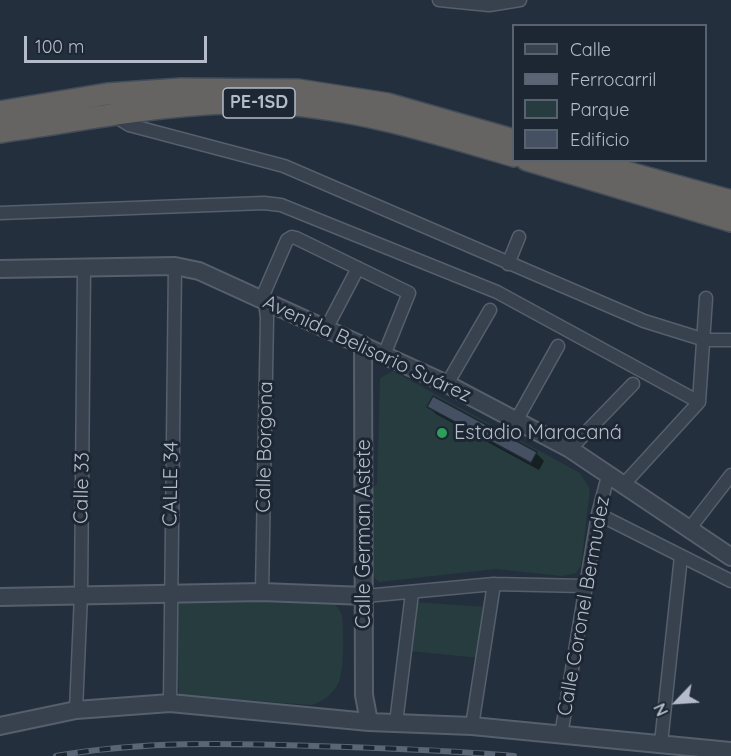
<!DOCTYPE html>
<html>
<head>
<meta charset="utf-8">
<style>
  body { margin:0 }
  #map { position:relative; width:731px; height:756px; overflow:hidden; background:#242f3e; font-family:Quicksand,sans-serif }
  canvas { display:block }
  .legend { position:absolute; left:512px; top:24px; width:195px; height:138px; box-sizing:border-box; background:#1d2633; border:2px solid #59626f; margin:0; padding:8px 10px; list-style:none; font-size:18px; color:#b4bcc9 }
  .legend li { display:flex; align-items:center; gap:12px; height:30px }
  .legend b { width:30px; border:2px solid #59626f }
  .north { position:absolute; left:647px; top:672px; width:60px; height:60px; -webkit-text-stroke:4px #1d2633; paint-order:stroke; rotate:245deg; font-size:16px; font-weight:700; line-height:24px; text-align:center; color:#b4bcc9 }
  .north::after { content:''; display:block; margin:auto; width:21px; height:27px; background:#b4bcc9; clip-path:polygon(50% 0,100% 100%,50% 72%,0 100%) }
  .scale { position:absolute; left:24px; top:36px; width:183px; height:27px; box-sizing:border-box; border:3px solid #b4bcc9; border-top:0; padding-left:8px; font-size:18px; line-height:21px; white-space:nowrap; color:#b4bcc9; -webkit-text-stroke:4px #1d2633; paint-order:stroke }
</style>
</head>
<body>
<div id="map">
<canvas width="731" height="756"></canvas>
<ul class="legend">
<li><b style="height:8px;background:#38414e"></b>Calle</li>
<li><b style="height:8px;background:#5a6575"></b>Ferrocarril</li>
<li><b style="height:16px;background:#263c3f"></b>Parque</li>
<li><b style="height:16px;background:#455162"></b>Edificio</li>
</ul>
<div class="north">N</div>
<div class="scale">100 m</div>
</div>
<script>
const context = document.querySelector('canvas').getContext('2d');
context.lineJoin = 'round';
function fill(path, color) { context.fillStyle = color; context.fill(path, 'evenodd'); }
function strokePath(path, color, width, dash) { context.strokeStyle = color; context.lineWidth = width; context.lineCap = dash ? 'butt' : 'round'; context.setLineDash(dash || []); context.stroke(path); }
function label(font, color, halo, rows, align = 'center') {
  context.font = font + ' Quicksand,sans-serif'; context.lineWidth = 6; context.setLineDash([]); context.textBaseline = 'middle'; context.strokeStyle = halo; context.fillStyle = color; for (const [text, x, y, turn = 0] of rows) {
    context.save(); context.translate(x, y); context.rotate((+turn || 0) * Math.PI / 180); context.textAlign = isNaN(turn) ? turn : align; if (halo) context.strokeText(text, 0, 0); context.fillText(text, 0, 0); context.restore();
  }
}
const green = new Path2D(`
  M393 371 580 473 590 489 581 566 576 573 562 576 496 569 379 582 372 575 373 488 377 484 380 378Z
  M175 601H331C336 605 340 609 342 616 344 630 344 669 339 682 333 694 323 702 311 705L179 695Z
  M414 602 486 607 480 658 409 651Z`);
const shadow = new Path2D(`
  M433 398 536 453 544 461 539 470 436 414 429 407Z`);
const building = new Path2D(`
  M433 396 537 452 531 463 427 407Z`);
const minor = new Path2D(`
  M439 0 489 5 520 0
  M113 115 129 125 284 166 644 321 705 340H731
  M0 213 264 203 281 205 497 292 699 402
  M508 264 519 237
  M326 329 358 268
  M447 384 490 310
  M516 421 558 346
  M570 449 633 384
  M624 484 699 402 706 298
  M598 514 731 581
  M690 528 731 475
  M262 592 267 318 264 293 287 240 292 237 296 238 409 293 384 355
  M365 596 494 584 585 586
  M170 703 175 266
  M76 710 81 594 84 267
  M396 723 412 593
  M472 726 494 584
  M561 735 598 514 608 476
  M661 743 681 556`);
const tertiary = new Path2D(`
  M0 269 175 266 199 271 447 384 570 449 731 557
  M363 345 364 695 369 722
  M0 597 262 592 365 596
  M0 726 76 710 170 703 369 722 472 726 731 751`);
const trunk = new Path2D(`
  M0 112 107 94 181 89 298 90 388 104 514 140
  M0 132C86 120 172 101 259 103 347 105 430 131 514 156
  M527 160 731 221
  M582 160 731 201`);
const rail = new Path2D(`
  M56 756C141 741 228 743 314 746 381 748 448 750 514 756`);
const markers = [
  [442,433,6,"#2e9e5b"]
];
const shields = [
  [259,103,72]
];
const shieldNames = [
  ["PE-1SD",259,103]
];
const streetNames = [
  ["Avenida Belisario Suárez",367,349,25],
  ["Calle Borgona",265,447,-89],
  ["CALLE 34",171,484,-89],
  ["Calle 33",82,488,-89],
  ["Calle German Astete",364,534,-90],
  ["Calle Coronel Bermudez",584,606,-80]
];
const poiNames = [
  ["Estadio Maracaná",454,433]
];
fill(green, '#263c3f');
fill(shadow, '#0007');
fill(building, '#455162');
strokePath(building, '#1f2835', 1.5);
strokePath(minor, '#565f6c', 15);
strokePath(tertiary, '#565f6c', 20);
strokePath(trunk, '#434c59', 24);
strokePath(minor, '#38414e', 12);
strokePath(tertiary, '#38414e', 16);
strokePath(trunk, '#656462', 21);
strokePath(rail, '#5a6575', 6);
strokePath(rail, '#1d2633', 4, [11]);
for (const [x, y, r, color] of markers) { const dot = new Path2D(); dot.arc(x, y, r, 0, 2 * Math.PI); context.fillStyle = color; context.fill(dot); strokePath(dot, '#1d2633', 2); }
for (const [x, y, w] of shields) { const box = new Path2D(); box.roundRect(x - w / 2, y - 15, w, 30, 4.5); context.fillStyle = '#1d2633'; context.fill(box); strokePath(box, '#b4bcc9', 1.5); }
label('bold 18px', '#b4bcc9', null, shieldNames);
label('20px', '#b4bcc9', '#1d2633', streetNames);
label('20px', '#b4bcc9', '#1d2633', poiNames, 'left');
</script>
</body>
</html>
